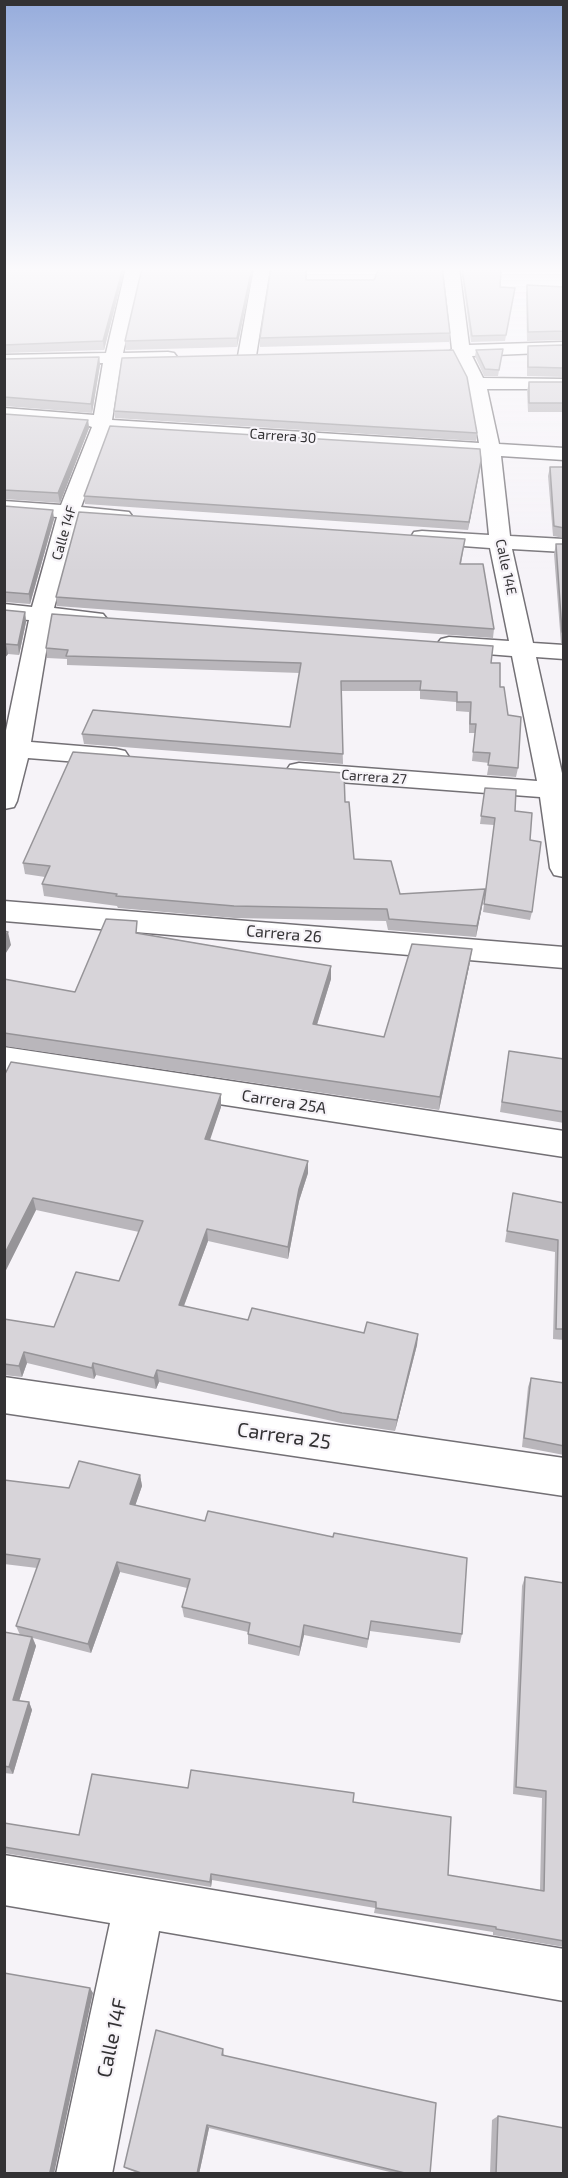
<!DOCTYPE html>
<html>
<head>
<meta charset="utf-8">
<style>
  body { margin:0 }
  #map { position:relative; width:568px; height:2178px; overflow:hidden; background:#f6f3f8; font-family:"Exo 2",sans-serif }
  canvas { display:block }
  .frame { position:absolute; inset:0; border:6px solid #333234; pointer-events:none }
</style>
</head>
<body>
<div id="map">
<canvas width="568" height="2178"></canvas>
<div class="frame"></div>
</div>
<script>
const context = document.querySelector('canvas').getContext('2d');
context.lineJoin = 'round';
function strokePath(path, color, width, dash) { context.strokeStyle = color; context.lineWidth = width; context.lineCap = dash ? 'butt' : 'round'; context.setLineDash(dash || []); context.stroke(path); }
function fill(path, color) { context.fillStyle = color; context.fill(path, 'evenodd'); }
function label(font, color, halo, rows, align = 'center') {
  context.font = font + ' "Exo 2",sans-serif'; context.lineWidth = 4.5; context.setLineDash([]); context.textBaseline = 'middle'; context.strokeStyle = halo; context.fillStyle = color; for (const [text, x, y, turn = 0] of rows) {
    context.save(); context.translate(x, y); context.rotate((+turn || 0) * Math.PI / 180); context.textAlign = isNaN(turn) ? turn : align; if (halo) context.strokeText(text, 0, 0); context.fillText(text, 0, 0); context.restore();
  }
}
const minor = new Path2D(`
  M126 268H142L123 353 168 352 174 353 177 357 174 361 168 362 121 363 112 420 479 443 468 383 450 351 452 349 443 268H459L469 345 564 342V352L472 356 483 378 564 379V389H487L499 444 564 448V460L501 456 510 536 564 539V552L512 549 533 643 564 645V659L536 657 564 782V877L554 875 550 868 540 797 299 779 290 777 286 771 290 765 299 763 537 781 512 656 449 651 441 649 437 644 441 639 449 637 509 641 490 548 422 543 414 542 411 537 414 532 422 531 489 535 481 455 109 431 81 507 129 512 132 516 129 520 122 522 78 519 54 608 103 614 107 619 103 624 95 626 51 622 31 742 116 749 125 751 129 757 125 763 116 765 28 758 17 801 14 807 4 809V740L29 620 4 618V604L32 607 57 517 4 513V501L61 505 92 427 83 424 4 420V408L94 415 103 363 4 365V355L106 353Z
  M254 268H270L256 356 253 360H241L238 356Z
  M4 901 564 947V968L4 921Z
  M4 1047 564 1131V1157L4 1071Z
  M4 1377 564 1458V1496L4 1413Z
  M4 1855 564 1949V2001L159 1931 112 2174H56L110 1923 4 1905Z`);
const wall = new Path2D(`
  M4 268H125L104 350 4 353Z
  M254 268 237 347 126 350 125 341Z
  M461 268H501L500 287 515 288 505 341 471 342Z
  M306 280 450 333 449 342 260 347V338Z
  M527 285 564 287V340L527 341 526 294Z
  M564 345V377L527 376V355L528 346Z
  M503 349 498 376H484L475 356 476 350Z
  M99 357 100 365 92 413 4 406V359Z
  M529 382H564V412H528L527 391Z
  M114 411 477 433 476 441 115 418Z
  M4 414 88 420 89 428 60 503 4 499Z
  M481 461 468 530 85 504 84 496Z
  M550 467H564V538L553 536 548 476Z
  M4 506 54 519 30 604 4 602Z
  M465 539 461 564 494 629 493 638 57 606 56 597Z
  M556 544H564V644L561 643 554 554Z
  M4 610 25 612 26 622 19 655 8 654 4 659Z
  M46 648 491 663 500 687 508 715 518 768 516 777 487 775 489 763 472 761 475 733H469V712L456 711V702L420 699V691H341L343 764 84 744 82 734 290 727 300 673 67 665V659L47 658Z
  M564 653V675L562 661Z
  M485 788 515 811 530 840 532 912 530 920 483 912 494 825 480 824Z
  M345 802 354 859 400 894 483 901 476 937 388 930 386 921 234 918 118 908 117 906 44 896 42 884 45 877 25 874 23 863Z
  M138 933 331 966V979L317 1025 384 1037 470 962 439 1110 4 1046V979L75 992Z
  M509 1051 564 1059V1123L500 1112Z
  M4 1076 221 1107 209 1140 308 1161V1173L299 1201 288 1259 208 1241 184 1306 248 1320 364 1333 418 1334 417 1345 395 1431 341 1423 159 1382 156 1389 96 1375 94 1379 27 1363 22 1377 4 1375V1319L54 1327 119 1281 139 1232 36 1210 4 1274Z
  M513 1193 564 1203V1340L553 1339 555 1252 505 1242Z
  M531 1378 564 1383V1455L522 1447 528 1387Z
  M140 1475 142 1486 135 1505 462 1634 460 1643 370 1631 367 1648 304 1635 299 1656 248 1644V1632L184 1617 182 1607 187 1588 120 1572 91 1653 33 1638 36 1646 19 1701 29 1702 32 1710 13 1774 4 1773V1632L20 1635 16 1626 37 1568 4 1564V1480L69 1488Z
  M525 1577 564 1583V1947L493 1935V1932L374 1913 375 1908 212 1880 211 1887 4 1853V1823L79 1835 188 1788 353 1802 448 1875 540 1890 542 1798 513 1794 522 1586Z
  M223 2049 224 2055 430 2174H398L209 2128 199 2174H140L127 2169 124 2167Z
  M498 2116 564 2174H490L492 2120Z`);
const shadedWall = new Path2D(`
  M123 268H125L104 350 103 341Z
  M252 268H254L237 347V338Z
  M99 357 100 365 92 413 91 404Z
  M88 420 89 428 60 503 58 493Z
  M481 461 480 469 468 530 469 522Z
  M53 510 54 519 30 604 29 594Z
  M25 612 26 622 19 655 18 645Z
  M6 644 8 654 4 659V646Z
  M485 889 483 901 476 937 477 926Z
  M8 932 11 945 4 956V938Z
  M472 949 470 962 439 1110 440 1097Z
  M331 966V979L313 1037V1024Z
  M221 1094V1107L206 1152 205 1139Z
  M308 1161V1173L299 1201 288 1259V1247L299 1189Z
  M33 1198 36 1210 4 1274V1255Z
  M207 1229 208 1241 180 1316 179 1305Z
  M418 1334 417 1345 395 1431 397 1420Z
  M24 1352 27 1363 22 1377 19 1366Z
  M93 1363 96 1375 94 1379 92 1368Z
  M157 1370 159 1382 156 1389 154 1378Z
  M140 1475 142 1486 132 1515 130 1504Z
  M117 1562 120 1572 91 1653 88 1644Z
  M304 1625V1635L299 1656 300 1647Z
  M32 1637 36 1646 17 1708 13 1700Z
  M29 1702 32 1710 13 1774 9 1767Z
  M211 1874 212 1880 211 1887 210 1882Z
  M90 1988 93 1993 54 2174H51L50 2172Z
  M207 2125 209 2128 199 2174H197Z`);
const building = new Path2D(`
  M4 268H123L103 341 4 345Z
  M142 268H252L237 338 125 341Z
  M271 268H306V280H374L379 268H442L450 333 260 338Z
  M462 268H501L500 287 515 288 506 335 472 336Z
  M527 285 564 287V331L528 332Z
  M564 345V368L528 367V346Z
  M503 349 499 370 485 369 476 350Z
  M453 350 467 377 477 433 114 411 122 358Z
  M99 357 91 404 4 397V359Z
  M529 382H564V403H529Z
  M4 414 88 420 58 493 4 490Z
  M110 426 480 449 481 461 469 522 84 496Z
  M550 467H564V528L554 526Z
  M4 506 53 510 29 594 4 592Z
  M79 512 465 539 460 564H483L494 629 56 597Z
  M556 544H564V633L562 632Z
  M4 610 25 612 18 645 6 644 4 646Z
  M52 614 493 646 491 663H500V687H504L508 715 521 717 518 768 488 765 490 753 473 752 476 724H470L471 702H457V692L420 690 421 681H341L343 754 82 734 93 710 290 727 301 663 66 656 68 650 46 648Z
  M73 752 344 773 345 802H349L354 859 391 861 400 894 485 889 477 926 389 919 387 909 234 906 116 896 117 894 42 884 50 866 23 863Z
  M485 788 516 790 515 811 532 813 530 840 541 842 532 912 484 904 495 818 481 816Z
  M106 919 137 921 136 933 331 966 313 1024 384 1037 412 944 472 949 440 1097 4 1033V979L75 992Z
  M4 931 8 932 4 938Z
  M509 1051 564 1059V1112L502 1102Z
  M11 1062 221 1094 205 1139 308 1161 299 1189 288 1247 207 1229 179 1305 248 1320 252 1308 364 1333 367 1322 418 1334 397 1420 342 1413 157 1370 154 1378 93 1363 92 1368 24 1352 19 1366 4 1364V1319L54 1327 76 1272 119 1281 143 1221 33 1198 4 1255V1076Z
  M513 1193 564 1203V1329H556L558 1240 507 1231Z
  M531 1378 564 1383V1446L524 1438Z
  M79 1461 140 1475 130 1504 205 1521 208 1511 333 1537 334 1533 467 1558 462 1634 371 1621 368 1639 304 1625 300 1647 248 1634 250 1623 182 1607 190 1579 117 1562 88 1644 16 1626 40 1559 4 1554V1480L69 1488Z
  M525 1577 564 1583V1941L496 1929V1927L376 1908V1902L211 1874 210 1882 4 1847V1823L79 1835 92 1774 188 1788 191 1770 354 1793 353 1802 451 1817 448 1875 544 1891 546 1791 516 1787Z
  M4 1632 32 1637 13 1700 29 1702 9 1767 4 1766Z
  M4 1973 90 1988 50 2172 51 2174H4Z
  M156 2030 223 2049 222 2055 436 2103 430 2174H409L207 2125 197 2174H144L124 2167Z
  M498 2116 564 2128V2174H496Z`);
const farStreetnames = [
  ["Carrera 30",283,436,4],
  ["Calle 14F",64,533,-74],
  ["Calle 14E",506,567,78],
  ["Carrera 27",374,777,4]
];
const streetNames = [
  ["Carrera 26",284,934,5],
  ["Carrera 25A",284,1102,9]
];
const nearStreetnames = [
  ["Carrera 25",284,1436,8],
  ["Calle 14F",112,2038,-78]
];
strokePath(minor, '#737075', 3);
fill(minor, '#fff');
fill(wall, '#b9b6bb');
fill(shadedWall, '#969498');
fill(building, '#d7d4d9');
strokePath(building, '#969498', 1.5);
const sky = context.createLinearGradient(0, 0, 0, 573);
sky.addColorStop(0, '#96acdc');
sky.addColorStop(0.47, '#fbfafc');
sky.addColorStop(1, '#fbfafc00');
context.fillStyle = sky;
context.fillRect(0, 0, 568, 573);
label('14px', '#333234', '#f6f3f8', farStreetnames);
label('16px', '#333234', '#f6f3f8', streetNames);
label('20px', '#333234', '#f6f3f8', nearStreetnames);
</script>
</body>
</html>
